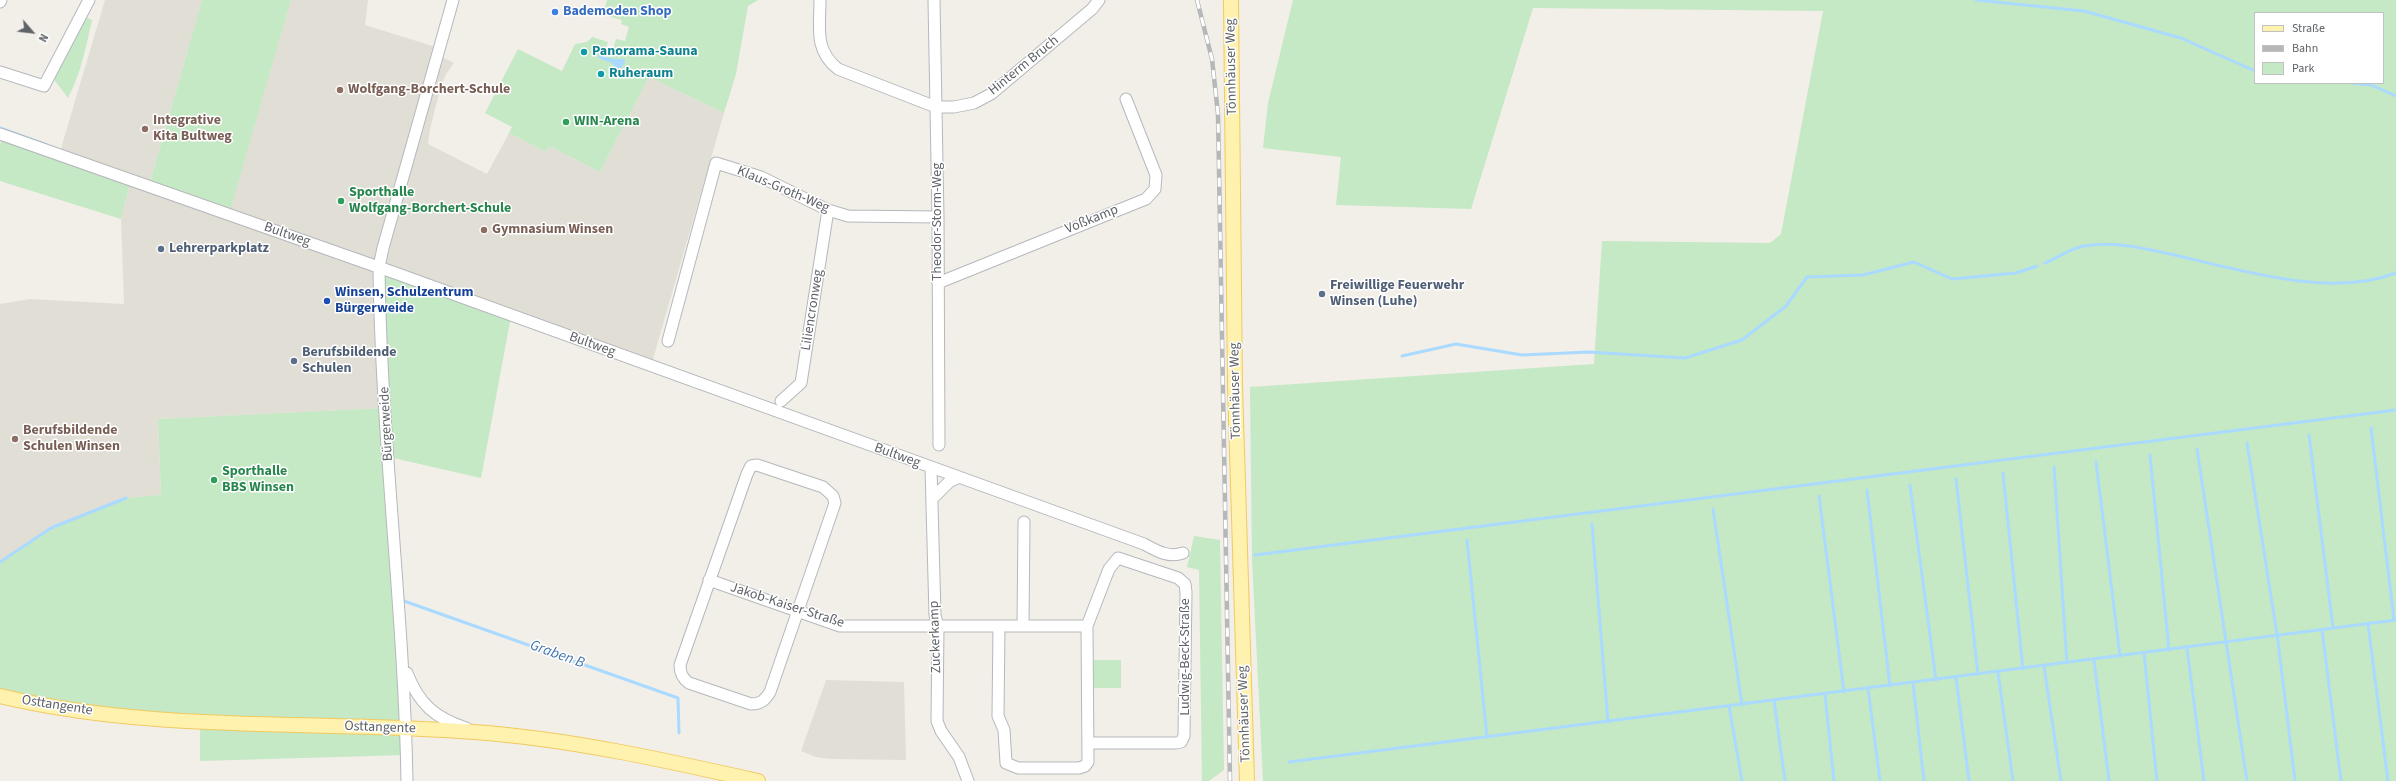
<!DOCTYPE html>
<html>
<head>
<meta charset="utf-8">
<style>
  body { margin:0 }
  #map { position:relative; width:2396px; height:781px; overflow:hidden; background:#f1efe8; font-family:"Source Sans 3",sans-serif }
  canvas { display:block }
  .legend { position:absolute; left:2254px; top:12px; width:130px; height:72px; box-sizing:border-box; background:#fff; border:1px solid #bfc1c3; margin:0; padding:5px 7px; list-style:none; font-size:12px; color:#5f6368 }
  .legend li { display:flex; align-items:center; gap:8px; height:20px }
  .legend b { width:20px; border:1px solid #bfc1c3 }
  .north { position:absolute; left:12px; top:12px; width:40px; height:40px; -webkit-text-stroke:3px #fff; paint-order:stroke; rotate:118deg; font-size:11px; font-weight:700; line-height:16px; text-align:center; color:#5f6368 }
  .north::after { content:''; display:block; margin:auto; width:14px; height:18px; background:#5f6368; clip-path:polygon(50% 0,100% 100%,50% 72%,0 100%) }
</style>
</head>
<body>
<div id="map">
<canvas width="2396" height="781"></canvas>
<ul class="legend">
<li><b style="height:5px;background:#fff2af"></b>Straße</li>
<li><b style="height:5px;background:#b6b7b8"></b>Bahn</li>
<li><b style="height:11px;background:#c5e8c5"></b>Park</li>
</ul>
<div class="north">N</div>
</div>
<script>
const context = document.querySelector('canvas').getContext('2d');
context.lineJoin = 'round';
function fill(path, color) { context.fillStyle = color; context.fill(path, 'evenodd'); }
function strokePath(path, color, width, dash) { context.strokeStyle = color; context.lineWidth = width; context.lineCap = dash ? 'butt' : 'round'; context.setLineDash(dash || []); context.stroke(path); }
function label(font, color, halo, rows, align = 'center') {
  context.font = font + ' "Source Sans 3",sans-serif'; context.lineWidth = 3; context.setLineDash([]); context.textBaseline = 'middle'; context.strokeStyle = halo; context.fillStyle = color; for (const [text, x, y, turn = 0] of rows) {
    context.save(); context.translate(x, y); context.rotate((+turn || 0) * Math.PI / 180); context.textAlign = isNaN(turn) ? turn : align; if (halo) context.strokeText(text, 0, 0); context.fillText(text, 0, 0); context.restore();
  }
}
const education = new Path2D(`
  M105 0H202L149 186 229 214 291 0H368L365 25 439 48 438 55 454 63 445 76 440 90 430 129 428 144 487 174 509 133 546 152 549 146 600 172 649 77 724 113 651 366 511 316 385 408 158 419 161 495 126 498 51 528 0 562V304L30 299 124 304 121 219 131 180 59 155Z
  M826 680 904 682 906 760 830 759 816 757 801 751Z`);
const green = new Path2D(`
  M202 0H291L229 215 149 186Z
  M607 0H758L748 6 736 74 724 113 649 77 600 172 549 146 546 152 509 133 512 127 485 113 518 49 562 71 575 44 587 42 592 37 608 42 606 48 613 50 616 39 625 41 629 27 621 24 622 20 603 15Z
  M1293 0H2396V781H1263L1252 559 1250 387 1594 364 1602 241 1770 243 1781 234 1823 11 1533 8 1471 209 1336 205 1341 157 1263 148 1268 103ZM2255 13H2383V83H2255Z
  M86 17 92 20C86 47 81 73 68 98L53 78Z
  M3 135 131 180 121 219 0 181V145Z
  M379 267 511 316 481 478 389 457 406 755 200 761V721L0 696V562L51 528 126 498 161 495 158 419 385 408Z
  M1194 536 1220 540 1224 770 1209 781H1202L1199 570 1187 567Z
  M1093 660H1121V688H1094Z`);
const water = new Path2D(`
  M597 55 614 59H624L625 62 622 67 617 70 612 63 600 59Z`);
const stream = new Path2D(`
  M1976 0 2084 11 2181 38 2255 71
  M2351 83 2371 85 2396 96
  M0 128 47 145
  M2045 263C2057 258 2071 248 2084 246 2113 241 2142 248 2170 254 2237 269 2331 299 2396 273
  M1402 356 1456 344 1522 355 1589 352 1685 358 1742 340 1786 306 1807 277 1863 275 1914 262 1952 279 2016 273 2037 266
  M2371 428 2394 620
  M2309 435 2333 628
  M2247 443 2278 641 2295 781
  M2197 449 2247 781
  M2150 455 2169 650
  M2096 462 2120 656
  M2054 467 2067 663
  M2003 473 2023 669
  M1956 479 1978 674
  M1910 485 1936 680
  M1867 490 1890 686
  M1819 496 1844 692
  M1713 509 1742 705
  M1592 524 1608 722
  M1467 540 1487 737
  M1255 555 2396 410
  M0 562 51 528 126 498
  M404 601 678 698 679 733
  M2368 624 2388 781
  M2322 630 2341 781
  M2187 648 2204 781
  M2144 653 2157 781
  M2094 660 2109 781
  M2044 666 2061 781
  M1998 672 2013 781
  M1956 677 1969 781
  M1913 683 1924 781
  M1868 688 1880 781
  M1825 694 1834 781
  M1774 700 1785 781
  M1729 706 1742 781
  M1289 762 2396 620`);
const minor = new Path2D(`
  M820 0C820 28 814 50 838 69L936 107H954L974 103 991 94 1092 9 1099 0
  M934 0 938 217 939 445
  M0 2 1 0
  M0 72 44 86 89 0
  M0 134 398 274 1144 544C1157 551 1168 558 1183 553
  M938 283 1146 199 1155 189 1156 175 1126 99
  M668 341 716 163 761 177 828 210 848 216 938 217
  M781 401 801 383 828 210
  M757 465 823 487 833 496 835 503 770 692C765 700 761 704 751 704L689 683C682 678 680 673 680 665L747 474 751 466Z
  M931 468 935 615 938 627 937 721 941 731 959 757 968 781
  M934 497 949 482 957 478
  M709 580 840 626H1087L1109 569 1118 558 1178 578 1185 584 1186 592 1184 736 1181 742 1176 743H1089
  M1023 625 1024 522
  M999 626 998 716 1004 730 1006 763 1018 768H1079L1085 766 1088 762 1087 626
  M407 673C419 704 435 718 466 728
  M407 781C404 610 381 439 379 267L383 248 453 0`);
const major = new Path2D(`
  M1231 0 1235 385 1247 781
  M0 696C155 733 316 720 474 732 570 739 664 760 758 781`);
const rail = new Path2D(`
  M1197 0 1212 59 1218 114 1230 781`);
const markers = [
  [555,12,4,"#3f7fe0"],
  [584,52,4,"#0f9aa8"],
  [601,74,4,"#0f9aa8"],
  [340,90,4,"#8d6e63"],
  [566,122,4,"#2e9e5b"],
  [145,129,4,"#8d6e63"],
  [341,201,4,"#2e9e5b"],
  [484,230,4,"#8d6e63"],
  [161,249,4,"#5c6f8a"],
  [1322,294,4,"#5c6f8a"],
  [327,301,4,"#1a4fb4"],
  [294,361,4,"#5c6f8a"],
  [15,439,4,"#8d6e63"],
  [214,480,4,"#2e9e5b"]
];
const shopNames = [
  ["Bademoden Shop",563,12]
];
const cultureNames = [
  ["Panorama-Sauna",592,52],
  ["Ruheraum",609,74]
];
const streetNames = [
  ["Hinterm Bruch",1024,66,-39],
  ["Tönnhäuser Weg",1232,67,-91],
  ["Klaus-Groth-Weg",783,190,23],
  ["Voßkamp",1092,220,-22],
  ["Theodor-Storm-Weg",938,222,-90],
  ["Bultweg",287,235,19],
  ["Liliencronweg",813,310,-81],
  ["Bultweg",592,345,20],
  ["Tönnhäuser Weg",1236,391,-91],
  ["Bürgerweide",387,424,-93],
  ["Bultweg",897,456,20],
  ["Jakob-Kaiser-Straße",787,606,18],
  ["Zuckerkamp",936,637,-92],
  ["Ludwig-Beck-Straße",1186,657,-90],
  ["Osttangente",57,706,9],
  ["Tönnhäuser Weg",1245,714,-92],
  ["Osttangente",380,728,2]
];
const educationNames = [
  ["Wolfgang-Borchert-Schule",348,90],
  ["Integrative",153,121],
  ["Kita Bultweg",153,137],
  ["Gymnasium Winsen",492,230],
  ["Berufsbildende",23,431],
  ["Schulen Winsen",23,447]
];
const leisureNames = [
  ["WIN-Arena",574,122],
  ["Sporthalle",349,193],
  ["Wolfgang-Borchert-Schule",349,209],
  ["Sporthalle",222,472],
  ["BBS Winsen",222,488]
];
const serviceNames = [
  ["Lehrerparkplatz",169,249],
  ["Freiwillige Feuerwehr",1330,286],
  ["Winsen (Luhe)",1330,302],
  ["Berufsbildende",302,353],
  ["Schulen",302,369]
];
const transitNames = [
  ["Winsen, Schulzentrum",335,293],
  ["Bürgerweide",335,309]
];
const waterNames = [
  ["Graben B",557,655,20]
];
fill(education, '#e1ded6');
fill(green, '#c5e8c5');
fill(water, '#aadaff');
strokePath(stream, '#aadaff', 3);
strokePath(minor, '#b5b8bc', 13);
strokePath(major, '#f2c960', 16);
strokePath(minor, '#fff', 11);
strokePath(major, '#fff2af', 14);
strokePath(rail, '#b6b7b8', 4.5);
strokePath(rail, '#fff', 3, [9]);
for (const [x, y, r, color] of markers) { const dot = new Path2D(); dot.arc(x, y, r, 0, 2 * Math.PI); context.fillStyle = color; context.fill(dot); strokePath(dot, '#fff', 1.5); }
label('bold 14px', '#366cbe', '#fff', shopNames, 'left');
label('bold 14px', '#0d838f', '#fff', cultureNames, 'left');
label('14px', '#5f6368', '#fff', streetNames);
label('bold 14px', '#785e54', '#fff', educationNames, 'left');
label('bold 14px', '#27864d', '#fff', leisureNames, 'left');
label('bold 14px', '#4e5e75', '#fff', serviceNames, 'left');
label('bold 14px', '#164399', '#fff', transitNames, 'left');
label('italic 15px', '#4174aa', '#fff', waterNames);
</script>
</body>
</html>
